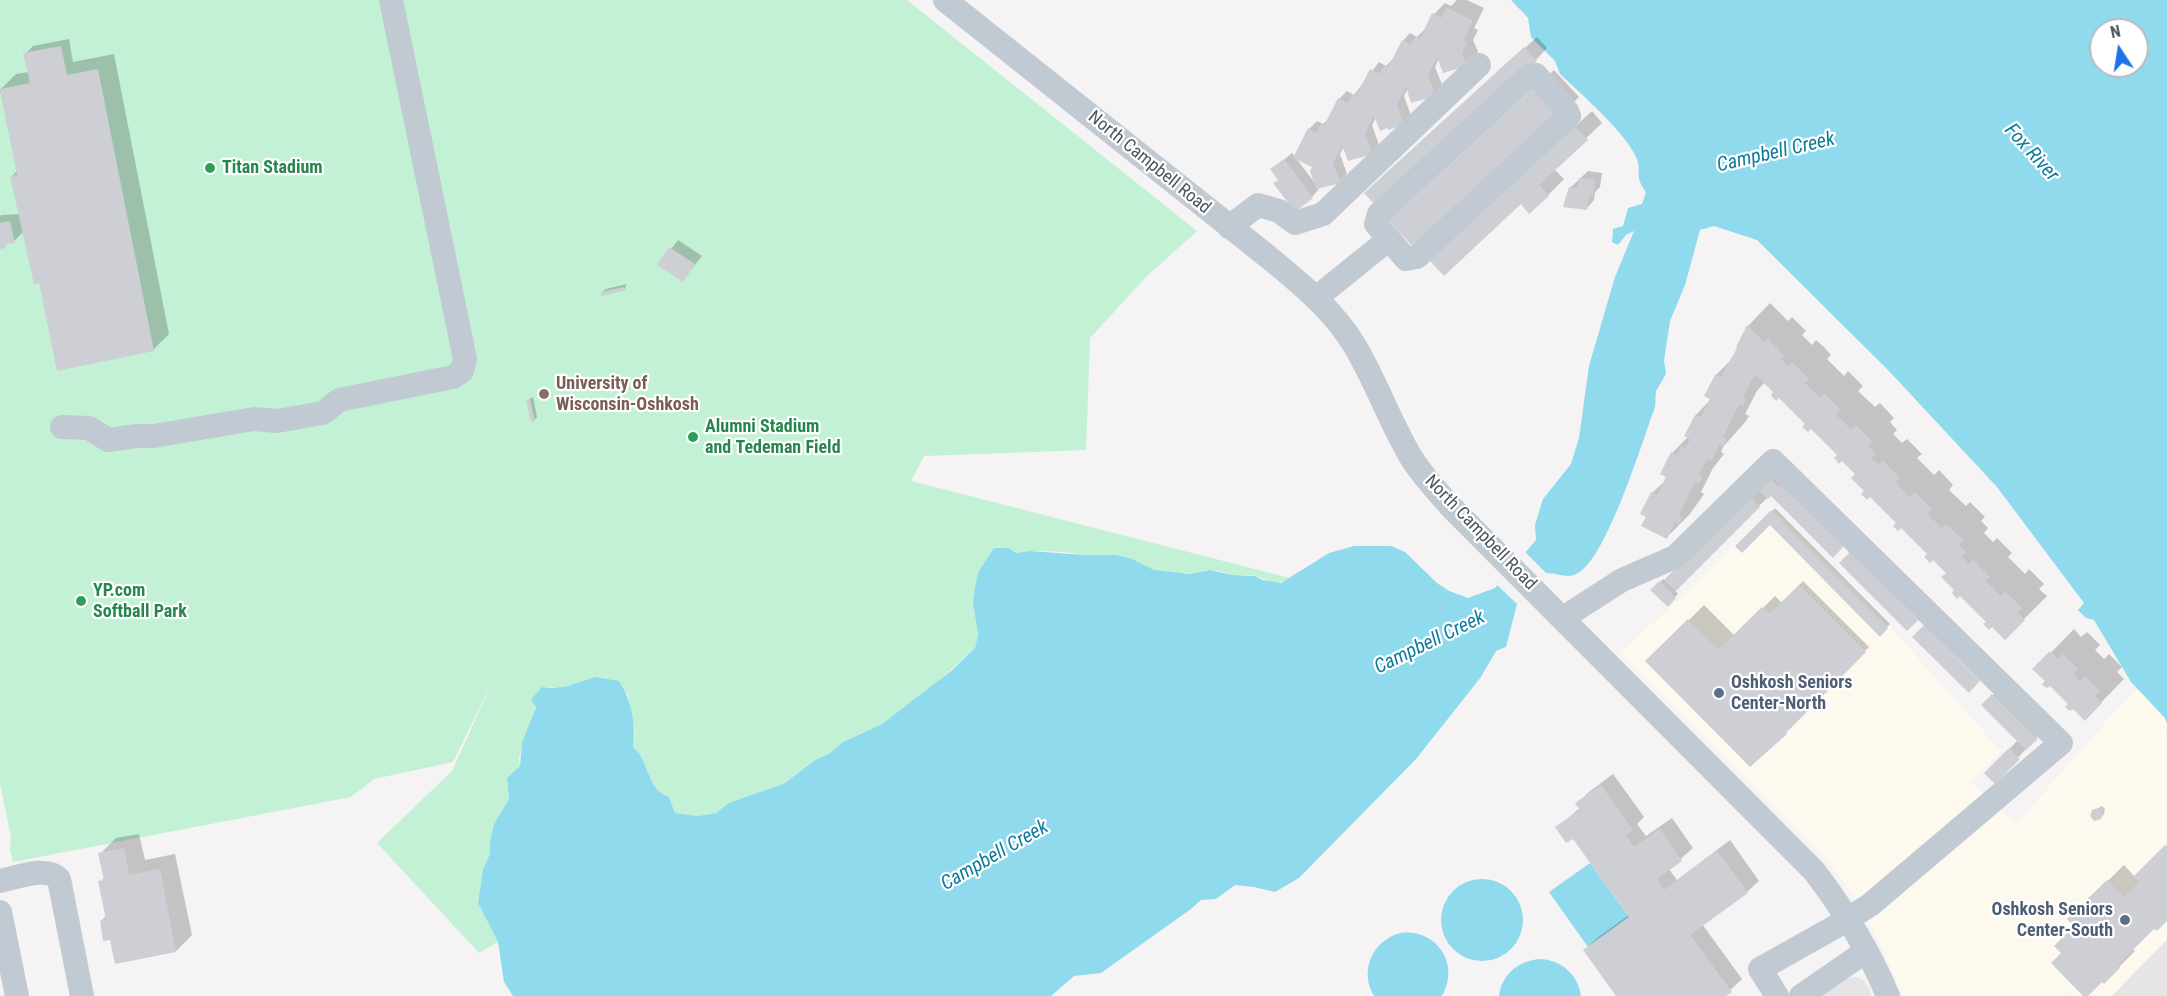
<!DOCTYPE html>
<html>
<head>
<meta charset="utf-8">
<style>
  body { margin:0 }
  #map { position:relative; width:2167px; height:996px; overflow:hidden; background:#f5f3f3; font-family:"Roboto Condensed",sans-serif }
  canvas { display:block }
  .north { position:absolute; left:2089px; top:18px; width:60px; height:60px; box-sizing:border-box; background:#fff; border:2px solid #b7bbc0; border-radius:50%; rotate:348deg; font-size:16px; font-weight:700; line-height:24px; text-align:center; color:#4a5661 }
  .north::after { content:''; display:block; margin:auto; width:21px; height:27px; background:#1a73e8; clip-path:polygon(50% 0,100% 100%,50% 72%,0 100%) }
</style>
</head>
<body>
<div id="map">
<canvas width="2167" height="996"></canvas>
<div class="north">N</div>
</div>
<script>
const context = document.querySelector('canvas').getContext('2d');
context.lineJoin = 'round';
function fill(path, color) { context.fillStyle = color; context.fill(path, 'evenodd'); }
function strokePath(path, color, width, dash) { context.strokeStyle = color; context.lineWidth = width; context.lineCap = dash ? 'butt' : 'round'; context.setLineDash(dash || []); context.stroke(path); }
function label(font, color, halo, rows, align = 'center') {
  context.font = font + ' "Roboto Condensed",sans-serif'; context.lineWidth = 4.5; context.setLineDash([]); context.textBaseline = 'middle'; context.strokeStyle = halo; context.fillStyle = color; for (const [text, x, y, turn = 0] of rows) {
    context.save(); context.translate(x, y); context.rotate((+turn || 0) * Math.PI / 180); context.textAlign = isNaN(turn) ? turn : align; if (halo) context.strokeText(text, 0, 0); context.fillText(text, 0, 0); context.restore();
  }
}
const commercial = new Path2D(`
  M1772 507 1890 627 2001 751 1971 782 2016 824 2120 706 2138 689 2166 718 2167 940 2112 996H2071L2067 993 2064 996H1904L1867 918 1848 888 1823 856 1620 653 1688 591Z`);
const education = new Path2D(`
  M2167 940V996H2112L2135 972Z
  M1854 977 1862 979 1868 986 1872 996H1822L1845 979Z`);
const green = new Path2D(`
  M0 0H907L1197 231 1147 276 1090 338 1086 450 924 456 911 481 1290 578C1275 587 1271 581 1256 576 1248 574 1240 576 1232 575 1225 573 1217 570 1209 570 1203 570 1197 573 1191 573 1175 575 1158 572 1144 566 1103 559 1058 546 1016 553L973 603 978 635 975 648 927 691 882 724 843 742 830 753 815 760 785 783 729 803 716 813 698 816 675 813 669 797C647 791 649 759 633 747L635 731 628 695 595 677C578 684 560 689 542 687L519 757 520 766 507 778 509 799 494 824 490 842V854L483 869 478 903 498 942 479 953 377 843 452 771 495 676 453 762 374 779 351 797 13 862 10 849 11 837 0 784Z`);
const water = new Path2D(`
  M1511 0H2167V724L2165 718 2131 682 2094 620 2086 618 2078 610 2084 603 1997 487 1888 370 1757 240 1714 226 1700 230 1685 285 1670 321 1664 361 1666 374 1656 391 1655 407C1643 439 1605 566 1574 575 1566 578 1556 573 1547 573L1517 604 1506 647 1496 651 1481 677 1416 759 1299 878 1275 892 1254 887 1235 885 1216 899 1201 900 1191 909 1101 973 1074 976 1051 996H513L504 982 498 942 478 903 483 869 490 854V842L494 824 509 799 507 778 520 766 522 743 536 707 531 700 542 687 552 688 568 686 595 677 619 681C632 701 636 724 633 747 649 759 647 791 669 797L675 813 698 816 716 813 729 803 785 783 815 760 830 753 843 742 882 724 951 671 975 648 978 635 973 603 975 587 979 571 994 548H1008L1016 553 1030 551 1084 555H1116L1132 559 1154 570 1189 574 1210 570 1232 575 1255 576 1263 580 1281 583 1329 553 1354 546H1391L1405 552 1437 583 1449 591 1468 598 1495 588 1536 540 1535 525 1543 499 1571 464 1579 438 1589 366 1615 277 1634 231 1626 235 1618 245 1612 242 1613 229 1623 226 1628 208 1642 204 1646 192C1633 175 1643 171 1636 157 1624 131 1582 95 1560 74L1555 61 1531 37 1528 18ZM2101 30H2137V66H2101Z
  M1590 863 1629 917 1588 947 1549 892Z
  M1441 920a41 41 0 1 1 82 0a41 41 0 1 1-82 0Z
  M1400 933C1436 928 1461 964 1442 996H1374C1359 971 1372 941 1400 933Z
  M1540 959C1561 960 1578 974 1581 996H1499C1502 974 1518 961 1540 959Z`);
const pier = new Path2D(`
  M1525 552 1547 574 1517 604 1495 583Z`);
const shadow = new Path2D(`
  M1457 0H1467L1484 8 1474 28 1478 30 1473 40 1478 52 1466 64 1439 58 1435 67 1443 87 1435 94 1408 88 1404 96 1411 116 1403 123 1376 117 1372 125 1379 145 1372 152 1344 146 1340 154 1347 174 1340 181 1318 187 1319 189 1312 197 1279 179 1272 170 1292 153 1295 157 1309 129 1317 121 1323 124 1330 117 1339 99 1347 91 1354 95 1379 62 1386 66 1394 58 1403 41 1410 33 1417 37 1428 26 1434 14 1445 3 1451 6ZM1295 157 1314 167 1315 183Z
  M1537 37 1547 48 1536 60 1378 181Z
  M69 39 73 62 114 54 169 334 153 350 41 281 24 231 14 241 0 247V216L2 215 20 214 12 176 17 171 0 90 16 74 29 72 25 54 33 46Z
  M1554 70 1579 97 1563 113 1407 206Z
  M1592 111 1602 123 1554 169 1564 179 1548 195 1530 212 1521 202 1447 246Z
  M1588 171 1602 173 1600 187 1595 192 1594 200 1587 208 1570 188Z
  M678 240 702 256 683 280 659 265Z
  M627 284 624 290 602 292 606 289Z
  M1770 303 1788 321 1792 317 1806 331 1802 335 1812 345 1816 340 1824 347 1831 355 1827 359 1844 376 1848 371 1863 386 1858 391 1875 407 1880 403 1894 418 1890 422 1897 430 1893 434 1902 443 1907 439 1922 454 1917 458 1934 475 1939 470 1953 485 1949 490 1966 506 1970 502 1985 517 1981 521 1988 528 1984 533 1993 542 1997 538 2012 553 2008 557 2025 574 2029 569 2044 584 2039 589 2047 596 2005 638 1957 590 1948 573 1866 491 1857 474 1765 382 1757 391 1745 414 1749 416 1746 421 1723 447 1721 452 1724 454 1713 468 1701 492 1704 494 1690 514 1667 537 1648 516 1652 493 1667 479 1672 453 1689 436 1686 435 1696 415 1712 398 1706 395 1716 375 1732 359 1748 326Z
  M533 397 537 417 534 420 527 401Z
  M1780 466 1855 534 1771 494 1675 590 1678 594 1668 605 1653 590 1663 579 1665 581Z
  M1775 508 1890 624 1880 634 1770 523 1737 546Z
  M1803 581 1869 647 1807 709 1648 661 1704 605 1735 636 1775 596 1782 603Z
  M2074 629 2081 637 2087 632 2100 645 2095 650 2104 659 2109 654 2122 667 2117 672 2124 679 2085 719 2035 669Z
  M2001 687 2044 730 1995 782 1986 773 2018 740 1983 705Z
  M1613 774 1644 817 1637 824 1646 836 1672 818 1693 848 1669 869 1677 880 1730 840 1759 881 1747 892 1702 924 1742 979 1724 996H1618L1585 950 1597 938 1629 915 1573 837 1557 827 1580 808 1577 803 1589 792Z
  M2102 806 2105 809 2104 814 2101 818 2093 811Z
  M139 834 145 860 175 854 192 935 176 951 116 962 111 938 101 921 106 916 100 882 105 877 100 854 116 838Z
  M2167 845V919L2154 927 2132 948 2135 951 2104 982 2102 979 2085 996 2063 953 2076 926 2069 919 2124 865 2135 877Z`);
const building = new Path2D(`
  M1447 8 1473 21 1463 40 1467 42 1462 53 1467 66 1443 73 1437 57 1428 75 1436 96 1411 103 1406 87 1397 104 1404 125 1388 130V128L1380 131 1374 116 1365 133 1373 154 1348 161 1342 145 1333 163 1341 183 1316 189 1310 171 1312 167 1293 158 1308 128 1317 133 1321 124 1324 126 1338 98 1348 103 1352 95 1356 96 1370 69 1380 74 1384 66 1388 68 1402 40 1411 45 1415 36 1420 39 1432 13 1441 18Z
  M61 46 67 75 98 69 154 351 57 371 39 283 34 284 10 176 17 175 0 89 30 83 23 53Z
  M1524 47 1537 61 1377 207 1364 193Z
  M1537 85 1564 114 1416 250 1389 221Z
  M1575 126 1588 140 1539 185 1549 196 1529 214 1521 204 1444 276 1430 261Z
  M1284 159 1313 198 1295 212 1273 183 1278 180 1270 169Z
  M1579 178 1595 180 1593 196H1589L1587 210 1563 207 1569 187 1577 188Z
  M10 221 15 243 5 244 6 248 0 249V223Z
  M669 247 695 264 683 282 657 265Z
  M624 287V291L601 296V292Z
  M1747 325 1764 342 1768 339 1784 355 1781 359 1788 366 1792 362 1809 379 1805 383 1820 398 1824 393 1841 410 1836 415 1851 429 1856 425 1873 442 1868 446 1876 454 1871 458 1879 465 1883 461 1900 478 1895 482 1910 497 1915 492 1932 509 1927 514 1942 528 1946 524 1963 540 1959 545 1966 552 1962 557 1969 564 1973 560 1990 577 1986 581 2001 596 2005 591 2022 608 2018 613 2025 620 2005 640 1992 627 1989 630 1983 624 1986 622 1960 596 1957 599 1952 593 1954 590 1941 577 1946 573 1933 560 1930 563 1924 557 1927 554 1901 528 1898 531 1893 526 1896 523 1870 497 1867 500 1861 494 1864 491 1851 478 1855 474 1842 461 1839 464 1834 458 1837 455 1811 429 1808 432 1802 427 1805 424 1779 398 1776 401 1773 398 1771 395 1773 392 1755 374 1743 397 1746 399 1743 406 1739 404 1723 437 1727 439 1725 443 1723 446 1719 445 1711 461 1707 459 1699 475 1702 477 1699 484 1695 482 1679 515 1682 517 1679 524 1675 522 1667 539 1641 526 1646 517 1640 514 1651 492 1657 495 1666 477 1660 474 1671 452 1677 455 1681 446 1686 448 1690 439 1684 436 1695 415 1701 417 1710 399 1704 396 1715 375 1721 377 1737 348 1736 347Z
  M526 400H530L535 421 531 422Z
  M1768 476 1779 488 1782 485 1844 546 1833 558 1771 496 1768 499 1756 488Z
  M1749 495 1760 507 1676 591 1664 580Z
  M1771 510 1888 628 1880 637 1770 525 1742 553 1735 546Z
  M1850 552 1918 620 1907 631 1839 563Z
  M1659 581 1676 598 1668 607 1650 590Z
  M1799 585 1866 652 1786 733 1787 734 1750 767 1645 661 1688 619 1718 650 1762 607 1769 614Z
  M1924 625 1980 681 1969 693 1912 637Z
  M2050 651 2058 659 2063 654 2078 669 2073 674 2080 681 2085 676 2100 691 2095 696 2102 703 2085 721 2073 709 2070 711 2065 707 2068 704 2050 686 2047 688 2044 686 2042 684 2045 681 2032 669Z
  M1992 694 2038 739 2026 750 1981 705Z
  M2009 748 2020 759 1995 784 1984 773Z
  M1601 785 1633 830 1626 835 1634 847 1660 829 1682 861 1657 879 1664 890 1717 850 1748 893 1690 935 1732 992 1726 996H1616L1583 950 1629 917 1573 839 1566 843 1555 827 1580 810 1575 803Z
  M2098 808 2103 813 2101 819 2094 821 2090 816 2092 810Z
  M2165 845 2167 847V921L2157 931 2154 929 2118 965 2120 968 2104 984 2102 982 2088 996H2083L2051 963 2061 953 2054 946 2074 926 2067 919 2107 880 2124 897 2139 882 2133 877Z
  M124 848 129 875 160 869 176 952 115 964 110 940 103 941 100 921 106 919 98 881 104 880 98 853Z`);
const minor = new Path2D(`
  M945 0 1267 256C1300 283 1335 311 1356 348 1377 384 1391 424 1412 459 1423 476 1437 491 1450 506L1814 871C1844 910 1869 950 1888 996
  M1229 227 1258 205 1279 211 1295 223 1323 214 1479 65
  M1316 298 1389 239 1376 224 1379 214 1529 76 1536 75 1567 111 1569 116 1417 257 1406 259 1389 239
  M62 427 89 428 108 440 137 436H154L254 419 277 421 323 413 339 400 453 377 462 371 465 359 391 0
  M1563 618 1622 580 1675 557 1773 461 2061 743 1870 905 1833 928 1760 969 1777 996
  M0 881C16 878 46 865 59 879L82 996
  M0 912 17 996
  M1801 996 1866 951`);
const markers = [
  [210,168,6,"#2e9e5b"],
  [544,394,6,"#8d6e63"],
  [693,437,6,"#2e9e5b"],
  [81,601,6,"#2e9e5b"],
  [1719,693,6,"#5c6f8a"],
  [2125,920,6,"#5c6f8a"]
];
const streetNames = [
  ["North Campbell Road",1149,163,39],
  ["North Campbell Road",1480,533,46]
];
const leisureNames = [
  ["Titan Stadium",222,168],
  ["Alumni Stadium",705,427],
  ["and Tedeman Field",705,448],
  ["YP.com",93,591],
  ["Softball Park",93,612]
];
const educationNames = [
  ["University of",556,384],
  ["Wisconsin-Oshkosh",556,405]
];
const serviceNames = [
  ["Oshkosh Seniors",1731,683],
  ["Center-North",1731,704],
  ["Oshkosh Seniors",2113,910,"right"],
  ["Center-South",2113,931,"right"]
];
const waterNames = [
  ["Campbell Creek",1776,153,-13],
  ["Fox River",2031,153,48],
  ["Campbell Creek",1430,643,-26],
  ["Campbell Creek",995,856,-30]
];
fill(commercial, '#fdf9ef');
fill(education, '#e6e4e5');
fill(green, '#c3f1d5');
fill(water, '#90daee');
fill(pier, '#f5f3f3');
fill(shadow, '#0003');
fill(building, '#cdcfd5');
strokePath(minor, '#c1cad2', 24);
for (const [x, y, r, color] of markers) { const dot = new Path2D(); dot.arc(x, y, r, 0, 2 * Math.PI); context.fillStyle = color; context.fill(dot); strokePath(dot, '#fff', 2); }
label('18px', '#4a5661', '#fff', streetNames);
label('bold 18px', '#27864d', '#fff', leisureNames, 'left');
label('bold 18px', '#785e54', '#fff', educationNames, 'left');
label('bold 18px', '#4e5e75', '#fff', serviceNames, 'left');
label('italic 20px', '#0c7c9b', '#fff', waterNames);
</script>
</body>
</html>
